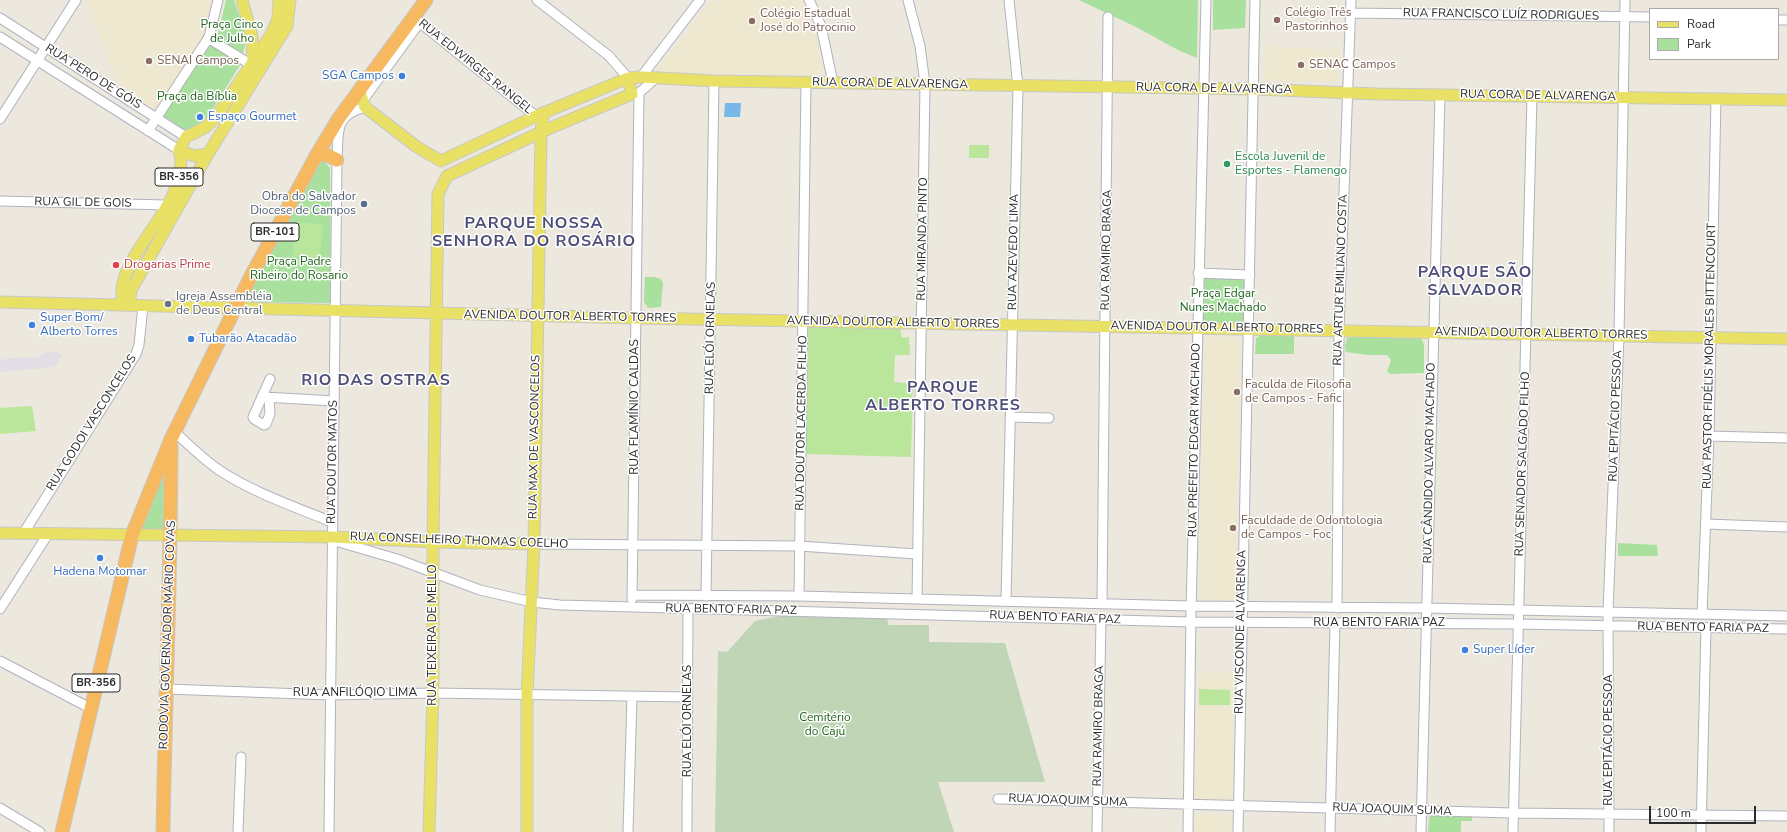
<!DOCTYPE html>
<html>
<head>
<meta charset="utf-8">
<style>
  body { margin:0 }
  #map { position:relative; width:1787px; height:832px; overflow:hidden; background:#ece8de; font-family:"Nunito Sans",sans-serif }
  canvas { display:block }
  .legend { position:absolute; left:1649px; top:8px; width:130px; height:52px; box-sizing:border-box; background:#fff; border:1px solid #aaa; margin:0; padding:5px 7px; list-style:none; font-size:12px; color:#2b2b2b }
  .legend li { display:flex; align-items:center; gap:8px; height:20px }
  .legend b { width:20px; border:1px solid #aaa }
  .scale { position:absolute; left:1649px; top:806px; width:107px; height:18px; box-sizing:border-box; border:2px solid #2b2b2b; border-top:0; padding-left:5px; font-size:12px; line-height:14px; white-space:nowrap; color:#2b2b2b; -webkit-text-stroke:3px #fff; paint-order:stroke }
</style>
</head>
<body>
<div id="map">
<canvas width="1787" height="832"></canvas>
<ul class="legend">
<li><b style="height:5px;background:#e9e066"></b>Road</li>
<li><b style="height:11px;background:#a9e09e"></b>Park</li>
</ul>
<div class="scale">100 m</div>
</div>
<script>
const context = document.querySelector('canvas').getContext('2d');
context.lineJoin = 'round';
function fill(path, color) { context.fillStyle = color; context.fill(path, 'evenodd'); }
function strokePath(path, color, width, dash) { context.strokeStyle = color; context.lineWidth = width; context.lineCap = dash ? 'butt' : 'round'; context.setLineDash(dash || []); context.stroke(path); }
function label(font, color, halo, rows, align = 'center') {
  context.font = font + ' "Nunito Sans",sans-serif'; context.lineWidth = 3; context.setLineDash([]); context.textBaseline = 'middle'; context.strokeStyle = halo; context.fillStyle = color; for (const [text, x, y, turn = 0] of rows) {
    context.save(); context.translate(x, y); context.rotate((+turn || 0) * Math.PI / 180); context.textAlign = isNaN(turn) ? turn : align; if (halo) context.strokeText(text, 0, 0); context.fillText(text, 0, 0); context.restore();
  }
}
const industrial = new Path2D(`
  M46 352H58L59 354H62L56 367 0 372V360L20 357 37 358Z`);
const education = new Path2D(`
  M86 0H214L205 36 156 110 118 85Z
  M712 0H801L818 42 824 78 653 74Z
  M1265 46 1305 48 1306 46 1312 47 1313 49H1339L1338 82 1264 81Z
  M1204 337 1241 338 1235 602 1201 601 1200 599Z
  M1199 672 1234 673 1232 796 1229 802 1198 801 1195 797Z
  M1197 814 1228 815 1231 817V832H1193V818Z`);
const green = new Path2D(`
  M226 0H234L247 39 243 53 217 38Z
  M1079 0H1198L1197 58 1178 50 1136 27Z
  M1213 0H1246L1245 28 1213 30Z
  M211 46 217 47 242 62 205 121 186 131 162 115 206 48Z
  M324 161 330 168 331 303 245 302 316 162Z
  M1200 275 1246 276 1245 326H1199Z
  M645 277H654L661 279 663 283 661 307 648 308 644 302Z
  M1262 335H1293L1294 336V354H1255L1256 338Z
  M1358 336 1421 338 1424 344V373L1391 374 1387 372 1391 360 1387 355H1369L1346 352 1345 346 1347 338Z
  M160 477H164L165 480 164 530H141Z
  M1618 543 1657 545 1658 556H1618Z
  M1432 814 1472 816V821H1461V832H1428L1429 818Z`);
const cemetery = new Path2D(`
  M780 616 887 619 889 625H929V642L1005 643 1045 782H938L954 832H715L718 651 727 652 755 621Z`);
const pitch = new Path2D(`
  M969 145H989V158H969Z
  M295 222 323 224 320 258 293 256Z
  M810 325 900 328 902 338 909 337 910 355H895L894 382 913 384 911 457 804 454 807 348 808 330Z
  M32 406 36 431 0 434V408Z
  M1199 689 1230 690V705H1199Z`);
const water = new Path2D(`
  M725 103H741L740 117H724Z`);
const minor = new Path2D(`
  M537 0 609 56 628 78
  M809 0 821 26 833 83
  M908 0 920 46 925 84 917 599
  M1351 13 1650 17
  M0 18 186 137
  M414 18 536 116
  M1778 20H1787
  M0 37 179 150
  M208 38 250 64
  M641 77 700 0
  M639 93 656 78
  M363 100 420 22
  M0 119 76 0
  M148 131 209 37 218 0
  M0 201 167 205
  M1198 273 1250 275
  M264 397 334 401
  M269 398 270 414 266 424 264 425 254 419 253 417 270 379
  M1011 417 1049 418
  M175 432C189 445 203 459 219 470 252 492 295 507 332 522
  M1709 436 1787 438
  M1706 524 1787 527
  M23 534 136 354 139 345 143 306
  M332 540 397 559 480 590 532 602 560 605 1191 622 1517 624 1787 629
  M534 544 799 546 917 554
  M632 595 799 596 1191 606 1427 608 1787 616
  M706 596 714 81
  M799 596 806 82
  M632 599 639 93
  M1006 601 1018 87 1009 0
  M1102 602 1108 17
  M1337 608 1339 330 1351 0
  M0 609 48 534
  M1702 614 1709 436 1716 98
  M0 661 90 708
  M166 689 331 695 433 693 688 697
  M998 799 1513 813 1787 816
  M0 808 40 832
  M238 832 241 757
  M329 832 337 160C339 132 333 116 365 107
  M628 832 632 696
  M687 832 688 609
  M1097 832 1101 619
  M1188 832 1191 612 1206 0
  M1238 832 1255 0
  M1330 832 1335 623
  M1421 832 1440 95
  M1513 832C1517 587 1527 342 1532 96
  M1609 832 1608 612 1619 336 1625 0
  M1701 832 1706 628`);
const major = new Path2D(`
  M242 0 252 36 253 60
  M359 89 365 107 417 147 441 161
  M179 150 194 156 208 154
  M441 161 536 116 628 78 641 77 714 81 1254 89 1377 94 1787 100
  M447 176 550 128 632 94 628 78
  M0 302 635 318 1787 339
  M123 305C122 298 121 290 123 283 133 240 192 197 179 150L186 137 206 127 216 117 272 33 278 18 279 0
  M129 305 131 290 208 154 287 26 290 0
  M0 533 332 537 433 542 534 544
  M429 832 433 693V542L438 194 447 176
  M527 832V695L534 544 541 132 543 114`);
const highway = new Path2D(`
  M316 156C324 153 330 156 337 160
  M62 832 132 535 171 439 251 276 316 156 339 118 426 0
  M163 832C165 703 171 573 171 444`);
const markers = [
  [1277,20,4,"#8d6e63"],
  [752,21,4,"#8d6e63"],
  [149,61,4,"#8d6e63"],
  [1301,65,4,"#8d6e63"],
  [402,76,4,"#3f7fe0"],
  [200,117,4,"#3f7fe0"],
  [1227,164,4,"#2e9e5b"],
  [364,204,4,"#5c6f8a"],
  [116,265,4,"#e0444e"],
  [168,304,4,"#6b7280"],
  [32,325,4,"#3f7fe0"],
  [191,339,4,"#3f7fe0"],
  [1237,392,4,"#8d6e63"],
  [1233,528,4,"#8d6e63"],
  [100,558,4,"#3f7fe0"],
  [1465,650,4,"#3f7fe0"]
];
const shields = [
  [179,177,48],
  [275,232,48],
  [96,683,48]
];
const shieldNames = [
  ["BR-356",179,177],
  ["BR-101",275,232],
  ["BR-356",96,683]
];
const educationNames = [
  ["Colégio Três",1285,13],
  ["Pastorinhos",1285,27],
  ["Colégio Estadual",760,14],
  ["José do Patrocinio",760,28],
  ["SENAI Campos",157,61],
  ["SENAC Campos",1309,65],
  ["Faculda de Filosofia",1245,385],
  ["de Campos - Fafic",1245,399],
  ["Faculdade de Odontologia",1241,521],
  ["de Campos - Foc",1241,535]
];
const streetNames = [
  ["RUA FRANCISCO LUÍZ RODRIGUES",1501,15,1],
  ["RUA EDWIRGES RANGEL",475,67,39],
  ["RUA PERO DE GÓIS",93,77,32],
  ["RUA CORA DE ALVARENGA",890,84,1],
  ["RUA CORA DE ALVARENGA",1214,89,1],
  ["RUA CORA DE ALVARENGA",1538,96,1],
  ["RUA GIL DE GOIS",83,203,1],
  ["RUA MIRANDA PINTO",923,239,-89],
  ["RUA RAMIRO BRAGA",1107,250,-89],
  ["RUA AZEVEDO LIMA",1014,252,-89],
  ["RUA ARTUR EMILIANO COSTA",1341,280,-88],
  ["AVENIDA DOUTOR ALBERTO TORRES",570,317,1],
  ["AVENIDA DOUTOR ALBERTO TORRES",893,323,1],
  ["AVENIDA DOUTOR ALBERTO TORRES",1217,328,1],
  ["AVENIDA DOUTOR ALBERTO TORRES",1541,334,1],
  ["RUA ELÓI ORNELAS",711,338,-89],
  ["RUA PASTOR FIDÉLIS MORALES BITTENCOURT",1710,356,-89],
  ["RUA FLAMÍNIO CALDAS",635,407,-90],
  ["RUA EPITÁCIO PESSOA",1616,416,-88],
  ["RUA GODOI VASCONCELOS",92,423,-58],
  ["RUA DOUTOR LACERDA FILHO",802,423,-89],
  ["RUA MAX DE VASCONCELOS",535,437,-89],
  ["RUA PREFEITO EDGAR MACHADO",1195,440,-89],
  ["RUA DOUTOR MATOS",333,462,-89],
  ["RUA CÂNDIDO ALVARO MACHADO",1430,463,-89],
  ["RUA SENADOR SALGADO FILHO",1523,464,-88],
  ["RUA CONSELHEIRO THOMAS COELHO",459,541,2],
  ["RUA BENTO FARIA PAZ",731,610,1],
  ["RUA BENTO FARIA PAZ",1055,618,2],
  ["RUA BENTO FARIA PAZ",1379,623],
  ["RUA BENTO FARIA PAZ",1703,628,1],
  ["RUA VISCONDE ALVARENGA",1241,632,-89],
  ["RODOVIA GOVERNADOR MÁRIO COVAS",168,635,-88],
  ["RUA TEIXEIRA DE MELLO",433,635,-90],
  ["RUA ANFILÓQIO LIMA",355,693],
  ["RUA ELÓI ORNELAS",688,721,-90],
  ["RUA RAMIRO BRAGA",1099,726,-89],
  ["RUA EPITÁCIO PESSOA",1609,740,-90],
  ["RUA JOAQUIM SUMA",1068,801,2],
  ["RUA JOAQUIM SUMA",1392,810,2]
];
const parkNames = [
  ["Praça Cinco",232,25],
  ["de Julho",232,39],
  ["Praça da Bíblia",197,97],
  ["Praça Padre",299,262],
  ["Ribeiro do Rosario",299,276],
  ["Praça Edgar",1223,294],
  ["Nunes Machado",1223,308],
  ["Cemitério",825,718],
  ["do Cajú",825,732]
];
const shopNames = [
  ["SGA Campos",394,76,"right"],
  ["Espaço Gourmet",208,117],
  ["Super Bom/",40,318],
  ["Alberto Torres",40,332],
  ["Tubarão Atacadão",199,339],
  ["Hadena Motomar",100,572,"center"],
  ["Super Líder",1473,650]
];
const leisureNames = [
  ["Escola Juvenil de",1235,157],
  ["Esportes - Flamengo",1235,171]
];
const serviceNames = [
  ["Obra do Salvador",356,197],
  ["Diocese de Campos",356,211]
];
const healthNames = [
  ["Drogarias Prime",124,265]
];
const worshipNames = [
  ["Igreja Assembléia",176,297],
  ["de Deus Central",176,311]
];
const districtNames = [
  ["PARQUE NOSSA",534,224],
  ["SENHORA DO ROSÁRIO",534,242],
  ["PARQUE SÃO",1475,273],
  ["SALVADOR",1475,291],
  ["RIO DAS OSTRAS",376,381],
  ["PARQUE",943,388],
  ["ALBERTO TORRES",943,406]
];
fill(industrial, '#e1dee5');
fill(education, '#ede8cf');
fill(green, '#a9e09e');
fill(cemetery, '#c0d5b6');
fill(pitch, '#b9e69a');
fill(water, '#77b8e8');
strokePath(minor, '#b1b2be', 11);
strokePath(major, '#c8c8c8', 13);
strokePath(highway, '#c8c8c8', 15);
strokePath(minor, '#fff', 9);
strokePath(major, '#e9e066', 11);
strokePath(highway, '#f6b960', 13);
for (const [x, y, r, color] of markers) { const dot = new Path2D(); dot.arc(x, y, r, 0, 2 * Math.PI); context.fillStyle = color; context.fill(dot); strokePath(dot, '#fff', 1.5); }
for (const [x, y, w] of shields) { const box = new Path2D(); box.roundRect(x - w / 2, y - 9, w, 18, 3); context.fillStyle = '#fff'; context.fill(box); strokePath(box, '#2b2b2b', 1); }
label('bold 11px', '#2b2b2b', null, shieldNames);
label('12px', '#785e54', '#fff', educationNames, 'left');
label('12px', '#2b2b2b', '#fff', streetNames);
label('12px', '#21651e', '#fff', parkNames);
label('12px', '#366cbe', '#fff', shopNames, 'left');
label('12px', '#27864d', '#fff', leisureNames, 'left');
label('12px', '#4e5e75', '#fff', serviceNames, 'right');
label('12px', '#be3a42', '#fff', healthNames, 'left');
label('12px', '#5b616d', '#fff', worshipNames, 'left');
context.letterSpacing = '1px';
label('bold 16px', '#4e4e7a', '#fff', districtNames);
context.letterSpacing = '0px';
</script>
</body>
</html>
